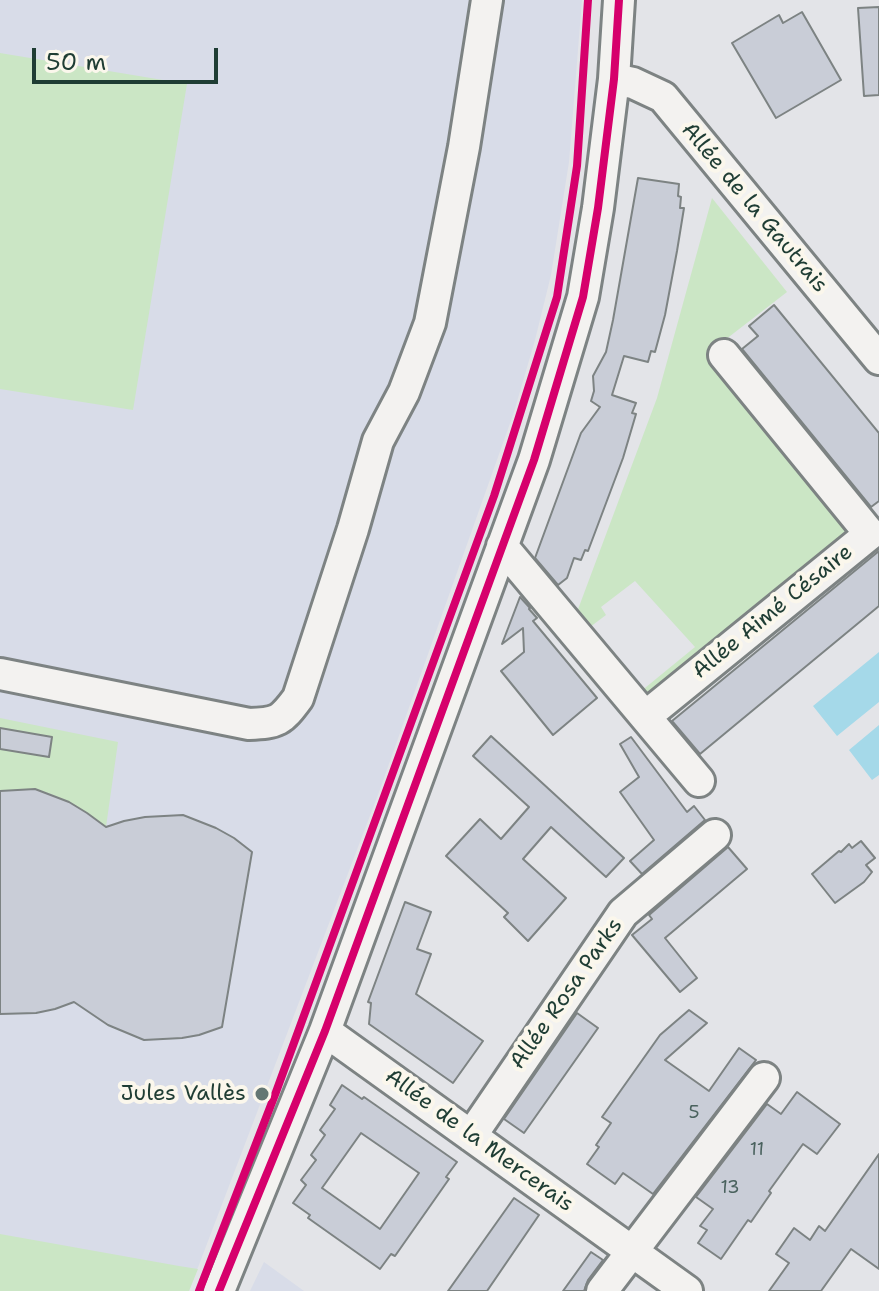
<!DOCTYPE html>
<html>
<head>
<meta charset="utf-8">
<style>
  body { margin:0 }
  #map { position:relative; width:879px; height:1291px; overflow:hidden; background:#e3e4e8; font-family:"Shantell Sans",sans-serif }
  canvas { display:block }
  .scale { position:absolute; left:32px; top:48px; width:186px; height:36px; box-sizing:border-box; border:4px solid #1f3d34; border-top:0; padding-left:10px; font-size:24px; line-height:28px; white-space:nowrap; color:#1f3d34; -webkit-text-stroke:6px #fbf7ec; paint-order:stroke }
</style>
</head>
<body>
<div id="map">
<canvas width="879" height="1291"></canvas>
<div class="scale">50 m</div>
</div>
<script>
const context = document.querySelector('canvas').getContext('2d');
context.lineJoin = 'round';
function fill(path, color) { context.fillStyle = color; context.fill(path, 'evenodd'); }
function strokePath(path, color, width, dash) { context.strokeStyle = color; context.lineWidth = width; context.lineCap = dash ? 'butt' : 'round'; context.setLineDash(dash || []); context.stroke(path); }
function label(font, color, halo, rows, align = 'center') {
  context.font = font + ' "Shantell Sans",sans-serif'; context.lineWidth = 8; context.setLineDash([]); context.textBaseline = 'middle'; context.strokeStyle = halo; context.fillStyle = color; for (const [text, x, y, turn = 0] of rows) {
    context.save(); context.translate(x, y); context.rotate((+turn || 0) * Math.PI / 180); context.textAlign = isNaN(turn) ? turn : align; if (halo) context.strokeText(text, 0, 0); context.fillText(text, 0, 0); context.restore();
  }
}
const built = new Path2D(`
  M0 0H582L569 162 551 275 535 340 514 412 379 792 189 1291H0Z
  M264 1262 304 1291H250Z`);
const green = new Path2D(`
  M0 53 187 84 133 410 0 389Z
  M712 198 787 292 712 350 858 534 650 705 640 692 695 647 635 581 601 607 606 615 586 630 574 620 657 398Z
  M0 718 118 742 106 827C86 812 63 796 38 790 27 788 12 791 0 791Z
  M0 1234 179 1266 198 1269 189 1291H0Z`);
const water = new Path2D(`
  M879 652V702L837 736 813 706Z
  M879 725V775L872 780 849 750Z`);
const building = new Path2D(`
  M879 7V95L864 96 858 8Z
  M802 12 841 80 776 118 732 43 779 15 783 23Z
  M638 178 679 184 678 196 681 197 680 208H684L677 251 665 315 655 352 651 351 648 362 624 356 612 395 636 403 632 413 636 414 623 458 588 551 585 550 581 560 574 558 567 578 558 585 535 558 581 433 600 407 591 401 594 391 593 376 606 352 613 320Z
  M774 305 879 433V501L871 507 742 349 758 336 749 326Z
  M879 551V606L700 754 672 721Z
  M520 597 530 608 529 609 537 618 533 621 597 698 553 735 501 671 524 652 523 628 502 644Z
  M0 728 52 737 49 757 0 749Z
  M491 736 624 858 606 877 551 827 523 859 566 898 528 941 504 917 508 913 446 856 480 819 501 839 529 807 473 756Z
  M631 737 687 812 694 806 705 820 642 874 630 861 654 840 620 792 639 777 620 744Z
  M35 789 69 802 87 813 106 827 124 821 145 817 183 815 216 828 234 838 252 852 222 1027 199 1035 182 1038 144 1040 108 1025 74 1002 55 1009 36 1013 0 1014V791Z
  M861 841 875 858 866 865 872 872 864 882 835 903 812 874 839 851 841 852 849 844 852 848Z
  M728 847 747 869 665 938 697 978 680 992 632 935 652 919 649 915Z
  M405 902 431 912 417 949 431 954 416 994 483 1041 453 1083 369 1024 371 1003 368 1002Z
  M689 1010 707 1023 665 1060 709 1091 739 1048 756 1060 653 1194 623 1173 615 1184 587 1164 599 1147 596 1145 611 1123 602 1117 660 1035Z
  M577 1013 598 1028 524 1133 504 1119Z
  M342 1085 362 1099 364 1097 457 1162 446 1177 449 1179 395 1256 391 1254 380 1269 308 1218 310 1215 293 1203 306 1185 301 1180 316 1160 311 1155 325 1135 320 1130 335 1109 330 1105ZM361 1133 419 1173 380 1229 322 1188Z
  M797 1092 840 1124 817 1154 803 1144 769 1191 771 1193 751 1222 748 1220 721 1259 698 1243 707 1230 700 1226 713 1209 696 1197 767 1104 781 1114Z
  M879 1154V1269L851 1249 821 1291H769L789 1263 776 1254 794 1228 810 1240 819 1226 825 1231Z
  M514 1198 539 1215 487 1291H448Z
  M591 1252 603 1260 588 1280 584 1291H563Z`);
const minor = new Path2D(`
  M614 79 633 83 663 97 879 359
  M502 546 699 781
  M0 674 249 724C278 723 281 721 298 698L353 529 378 441 404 392 430 323 464 147 487 0
  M646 716 870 534 724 355
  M325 1031 687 1291
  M471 1136 623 913 715 835
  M219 1291 325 1031 534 460 583 297 598 208 614 79 619 0
  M602 1291 764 1078`);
const cycleway = new Path2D(`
  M199 1291 276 1092 494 496 557 297 577 166 588 0
  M219 1291 325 1031 534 460 583 297 598 208 614 79 619 0`);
const markers = [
  [262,1094,8,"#647773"]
];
const numberNames = [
  ["5",694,1113],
  ["11",757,1150],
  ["13",730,1188]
];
const streetNames = [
  ["Allée de la Gautrais",754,208,50],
  ["Allée Aimé Césaire",773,612,-39],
  ["Allée Rosa Parks",567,994,-55],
  ["Allée de la Mercerais",479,1141,36]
];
const poiNames = [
  ["Jules Vallès",246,1094]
];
fill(built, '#d8dce8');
fill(green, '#cbe6c5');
fill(water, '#a5d9e9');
fill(building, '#c9cdd7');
strokePath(building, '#7d8383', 2);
strokePath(minor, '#7d8383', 36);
strokePath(minor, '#f3f2f0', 30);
strokePath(cycleway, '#d6006c', 8);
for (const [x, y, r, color] of markers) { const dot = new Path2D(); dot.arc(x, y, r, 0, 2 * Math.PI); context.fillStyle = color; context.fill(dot); strokePath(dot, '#fbf7ec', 3); }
label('18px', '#4a625e', null, numberNames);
label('22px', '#1f3d34', '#fbf7ec', streetNames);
label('22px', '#1f3d34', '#fbf7ec', poiNames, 'right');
</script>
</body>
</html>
